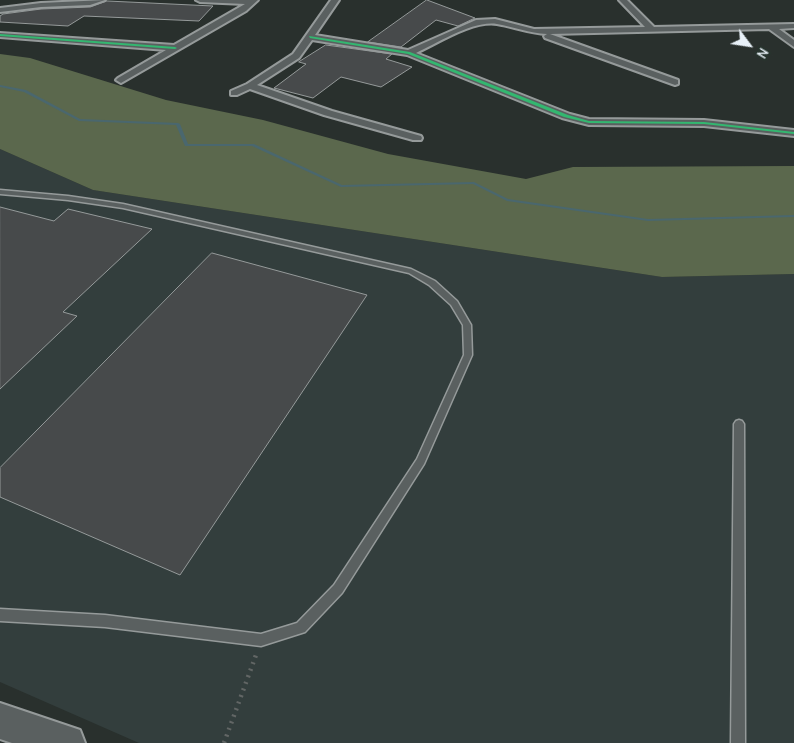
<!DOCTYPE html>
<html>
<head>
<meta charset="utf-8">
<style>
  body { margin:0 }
  #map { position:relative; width:794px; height:743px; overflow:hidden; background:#29302d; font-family:"Comic Neue",sans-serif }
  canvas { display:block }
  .north { position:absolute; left:724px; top:20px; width:50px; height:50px; -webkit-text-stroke:4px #26332d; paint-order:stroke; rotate:121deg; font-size:14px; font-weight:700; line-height:20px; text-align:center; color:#e8f1f8 }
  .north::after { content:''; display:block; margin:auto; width:18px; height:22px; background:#e8f1f8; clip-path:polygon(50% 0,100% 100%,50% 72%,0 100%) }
</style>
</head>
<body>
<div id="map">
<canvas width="794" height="743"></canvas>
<div class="north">N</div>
</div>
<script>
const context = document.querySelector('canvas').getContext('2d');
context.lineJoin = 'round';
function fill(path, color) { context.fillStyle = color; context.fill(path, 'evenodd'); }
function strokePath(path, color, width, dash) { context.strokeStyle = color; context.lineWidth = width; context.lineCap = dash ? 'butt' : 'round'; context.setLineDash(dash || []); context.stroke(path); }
const built = new Path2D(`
  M0 149 93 190 662 277 794 274V743H139L0 682Z`);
const green = new Path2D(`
  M0 54 30 58 166 100 263 120 388 154 526 179 573 167 794 166V274L662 277 93 190 0 149Z`);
const stream = new Path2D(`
  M0 85 26 90 80 119 178 123 180 124 188 144H254L342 185 474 182 508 199 648 219 794 215V217L648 221 507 201 473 184 341 187 252 146H185L176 125 79 121 24 92 0 87Z`);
const building = new Path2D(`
  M427 0 475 18 458 26 436 20 401 47 368 42Z
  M107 1 213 6 199 21 84 16 68 26 0 22V16L3 14 41 9 90 7Z
  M326 45 392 54 386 59 412 67 381 87 341 77 313 98 274 88 306 64 299 62Z
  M0 207 54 221 68 209 152 229 63 312 77 316 0 389Z
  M212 253 367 295 180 575 0 497V468Z`);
const path = new Path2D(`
  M224 743 256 655`);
const lane = new Path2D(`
  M0 190 68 196 123 204 411 269 435 281 457 301 471 325 472 355 424 464 342 593 305 632 261 646 105 627 0 621V609L105 615 261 634 297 623 334 585 417 459 464 355 463 325 451 305 429 285 409 273 123 208 68 200 0 194Z
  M739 420 742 421 744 424 745 743H731L734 424 736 421Z`);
const street = new Path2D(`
  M105 0 90 5 41 7 0 12V8L41 3Z
  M196 0H258L246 11 121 83 116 80 118 78 166 50 0 37V33L174 45 245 4 200 2Z
  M331 0H339L315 35 408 50 476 20 495 19 534 29 645 27 619 0H627L654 27 794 24V28L779 29 794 40V47L769 29 550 34 678 80V84L675 85 545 38 544 36 547 34C529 33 514 27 497 24 473 20 438 43 416 53L570 114 589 119 704 120 794 130V136L704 126 589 125 562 118 407 55 312 40 299 58 257 85 332 111 421 136 422 138 421 140H413L324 115 250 89 237 95H231V91L247 84 293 54Z`);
const secondary = new Path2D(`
  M0 703 80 730 85 743H12L0 739Z`);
const cycleway = new Path2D(`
  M0 34 175 47 177 48 175 49 0 36Z
  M309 36 410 52 568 115 589 121 704 122 794 132V134L704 124 589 123 564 117 408 54 310 38Z`);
fill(built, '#333e3d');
fill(green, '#5b684d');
fill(stream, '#4a676e');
fill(building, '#474a4b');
strokePath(building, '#959a9a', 1);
strokePath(lane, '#959a9a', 3);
strokePath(street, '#959a9a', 4);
strokePath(secondary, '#959a9a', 4);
strokePath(path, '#626665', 4.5, [2, 5]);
fill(lane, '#5a6060');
fill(street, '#5a6060');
fill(secondary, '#5a6060');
fill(cycleway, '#33b770');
</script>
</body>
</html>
